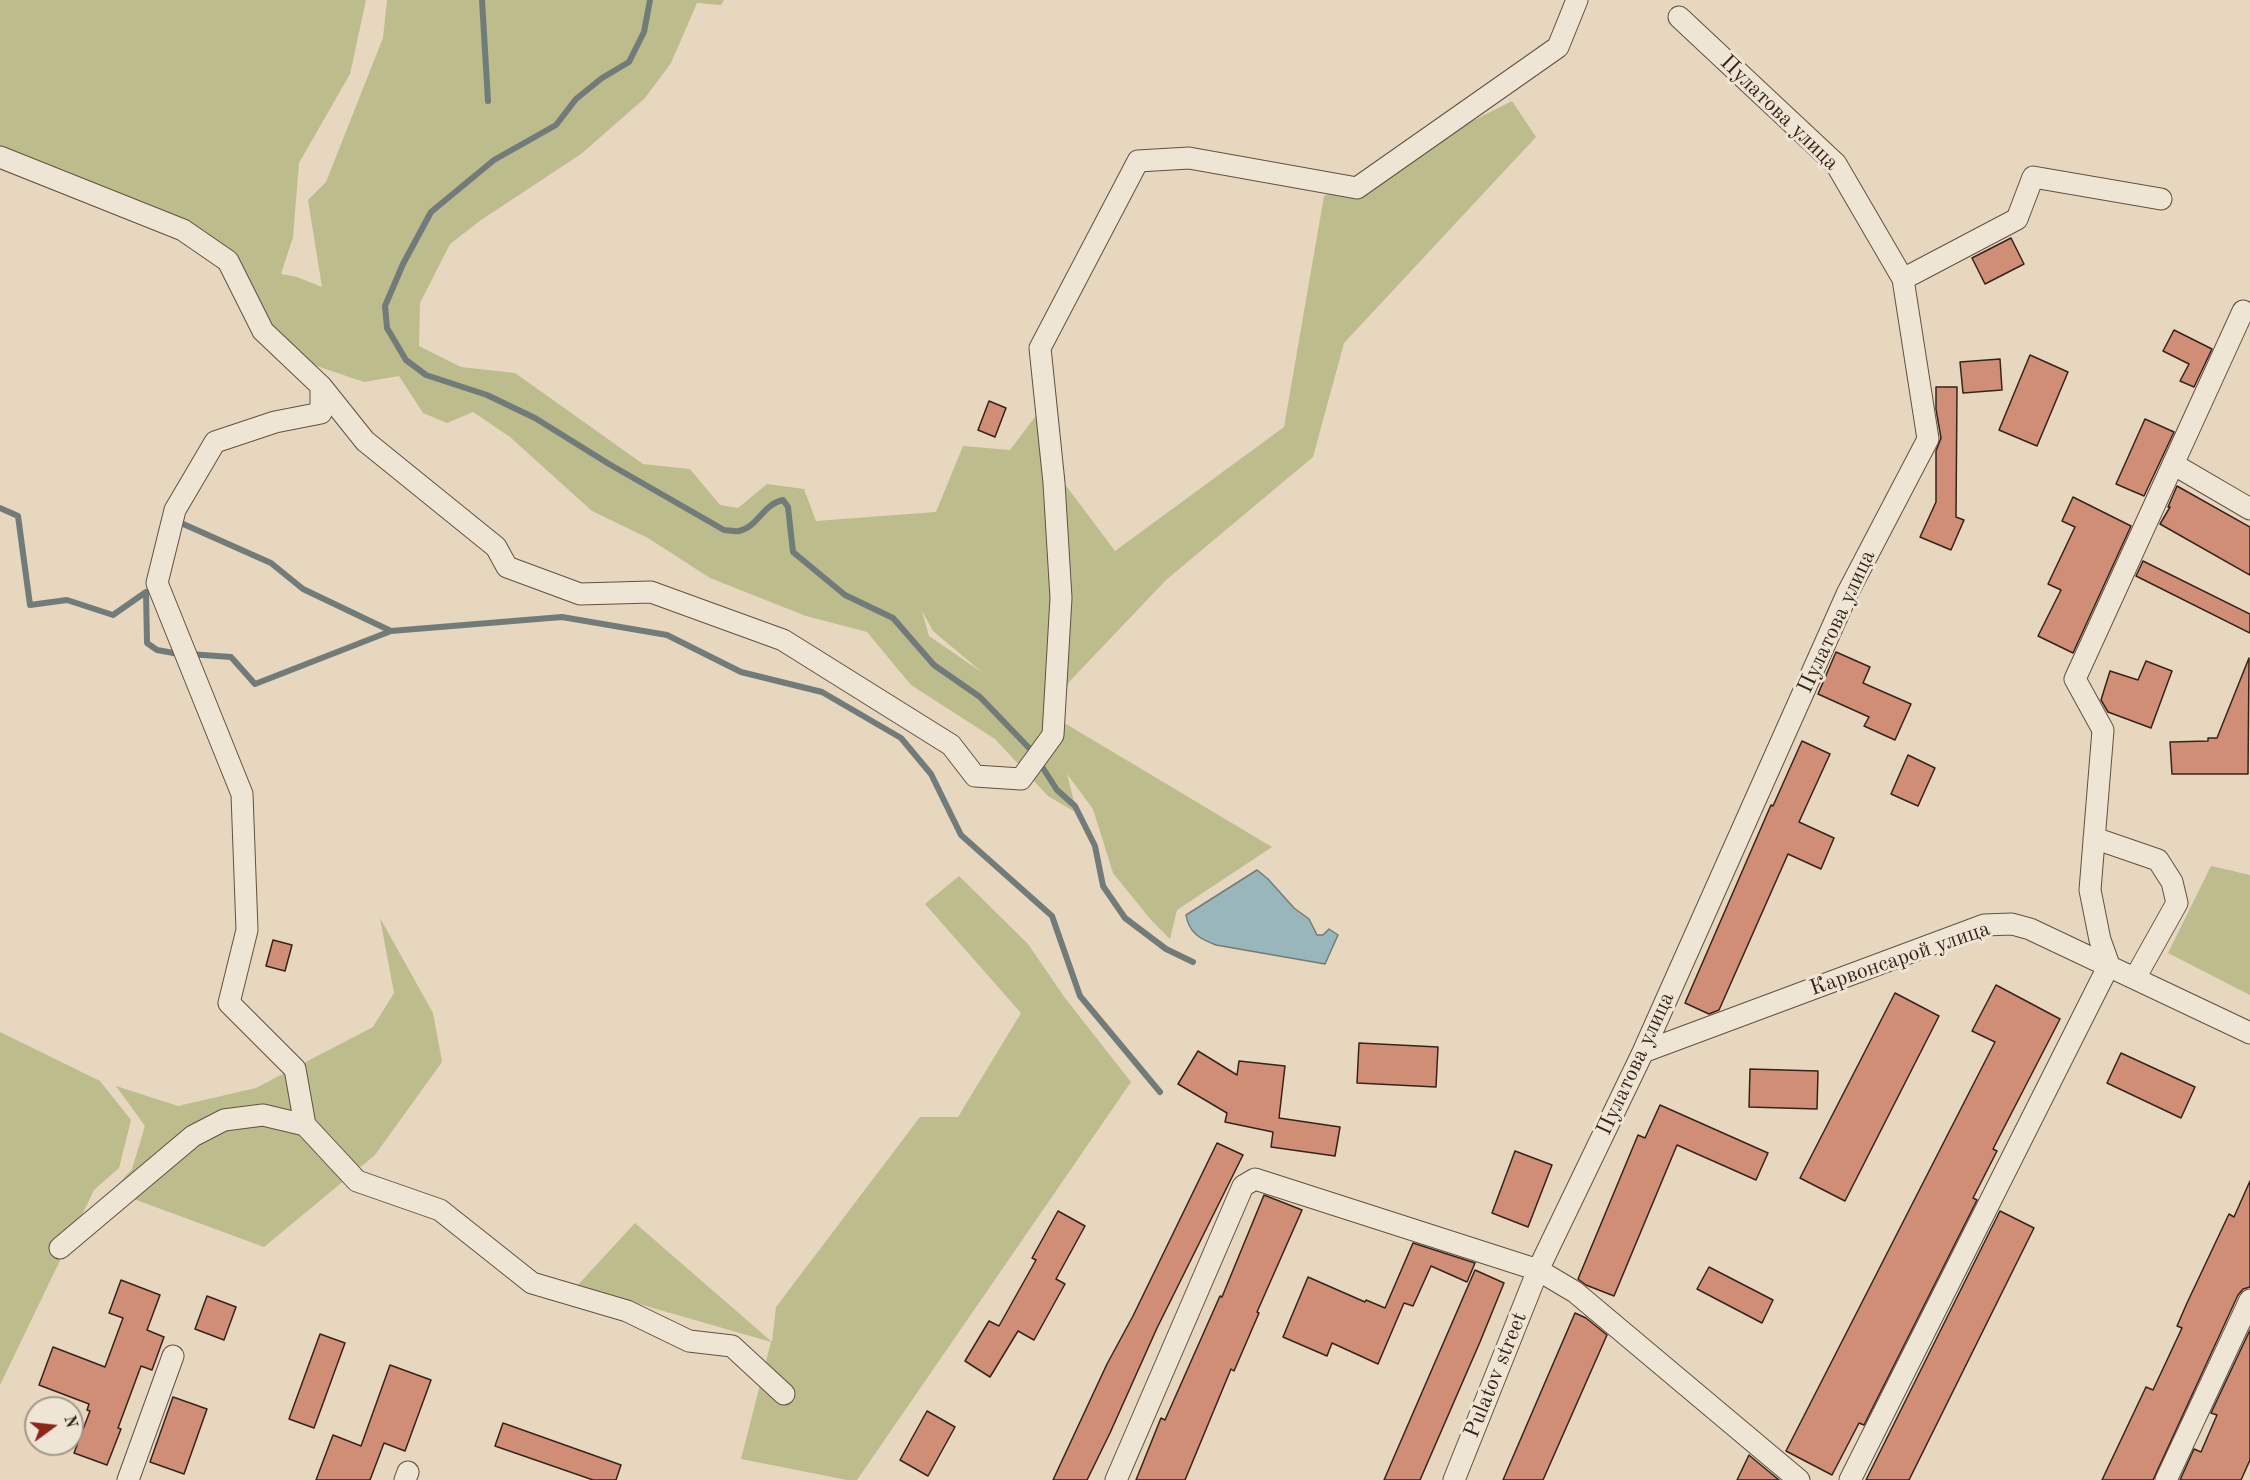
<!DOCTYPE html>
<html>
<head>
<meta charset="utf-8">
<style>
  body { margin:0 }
  #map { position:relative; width:2250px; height:1480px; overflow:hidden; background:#e6d7be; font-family:"Old Standard TT",serif }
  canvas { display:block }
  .north { position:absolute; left:24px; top:1396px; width:60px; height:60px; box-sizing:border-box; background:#efe5d5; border:2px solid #a5988a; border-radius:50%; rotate:75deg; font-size:16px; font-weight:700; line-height:24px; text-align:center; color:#36241a }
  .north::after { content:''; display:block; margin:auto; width:21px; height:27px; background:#8f2418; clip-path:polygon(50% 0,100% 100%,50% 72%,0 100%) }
</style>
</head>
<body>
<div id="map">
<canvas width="2250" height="1480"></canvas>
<div class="north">N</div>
</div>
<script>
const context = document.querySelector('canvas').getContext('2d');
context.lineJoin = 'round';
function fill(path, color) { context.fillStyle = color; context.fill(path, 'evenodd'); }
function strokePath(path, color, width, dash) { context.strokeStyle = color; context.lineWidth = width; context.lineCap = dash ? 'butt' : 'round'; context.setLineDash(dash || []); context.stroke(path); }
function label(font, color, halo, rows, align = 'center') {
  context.font = font + ' "Old Standard TT",serif'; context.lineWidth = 6; context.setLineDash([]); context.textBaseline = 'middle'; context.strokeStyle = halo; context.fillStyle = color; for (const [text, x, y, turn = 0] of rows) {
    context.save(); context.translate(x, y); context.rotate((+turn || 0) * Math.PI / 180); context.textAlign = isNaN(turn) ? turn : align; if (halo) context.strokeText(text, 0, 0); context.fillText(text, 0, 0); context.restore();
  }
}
const green = new Path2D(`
  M0 0H366L350 74 299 163 293 237 281 274 297 277 322 287 308 200 326 182 383 38 387 0H724L721 5 697 3 671 63 645 98 581 154 481 220 450 244 420 303 419 346 461 367 515 373 643 464 690 469 720 505 738 508 767 484 804 489 816 521 936 512 963 446 1010 450 1041 409 1049 463 1115 551 1284 427 1324 196 1512 101 1536 137 1344 343 1313 457 1166 580 1069 682 1056 718 1272 847 1177 910 1170 939 1151 920 1113 873 1093 809 1067 774 1077 813 1048 796 995 739 911 685 867 632 806 616 710 578 648 538 592 511 510 437 473 412 447 423 423 413 399 376 364 382 308 363 266 324 232 252 0 152ZM922 611 933 631 983 673 929 636Z
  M2211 866 2250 875V995L2168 953Z
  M959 876 1028 944 1065 998 1131 1082 857 1480H847L741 1459 771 1342 577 1286 635 1223 772 1342 776 1307 920 1117H958L1021 1013 925 904Z
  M380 918 433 1013 442 1062 375 1155 264 1247 112 1191 132 1169 145 1126 116 1086 178 1106 256 1088 373 1027 394 993Z
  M0 1032 100 1081 131 1120 119 1168 94 1190 0 1385Z`);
const water = new Path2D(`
  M1257 870 1268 879 1294 908 1309 919 1317 935H1323L1329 929 1338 935 1325 964 1216 945C1200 939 1189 933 1186 915Z`);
const stream = new Path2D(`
  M482 0 488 101
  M650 0 644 32 629 62 602 78 576 99 556 125 494 160 431 212 403 264 385 306 387 328 406 360 426 375 487 395 535 418 609 464 724 530C728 530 735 532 739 531 758 527 763 504 783 500L788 507 793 552 845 595 893 618 934 665 980 697 1032 751 1057 790 1075 806 1095 846 1103 886 1125 918 1166 949 1193 962
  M0 508 18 516 30 605 67 600 113 615 146 592 147 643 157 650 179 654
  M181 523 271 563 303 589 391 631
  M189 654 231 657 255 684 391 631 562 617 667 635 741 672 822 692 901 738 931 774 961 835 1052 916 1080 996 1160 1092`);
const building = new Path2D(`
  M2011 238 2024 264 1985 284 1972 258Z
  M2174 330 2212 349 2194 387 2180 381 2189 364 2163 351Z
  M2030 355 2068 372 2037 446 1999 430Z
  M2000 359 2002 390 1963 393 1960 362Z
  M1936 387H1957L1956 517 1964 520 1951 550 1920 537 1936 502V451L1941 438 1936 409Z
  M989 401 1006 408 995 437 978 430Z
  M2145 419 2174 432 2144 496 2116 484Z
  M2177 486 2250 527V575L2160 524 2170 507H2168Z
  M2073 497 2131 526 2073 653 2038 636 2061 590 2048 584 2075 527 2062 521Z
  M2143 561 2250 614V633L2136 576Z
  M1836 652 1870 667 1863 683 1911 704 1895 740 1864 726 1869 717 1818 694Z
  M2249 658 2248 774H2172L2170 742 2208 741V738H2217Z
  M2146 661 2172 671 2151 728 2108 712 2101 700 2110 671 2138 680Z
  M1802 741 1830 754 1799 822 1834 838 1821 869 1788 854 1719 1010 1709 1014 1685 1003 1771 805 1773 806Z
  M1908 755 1935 768 1918 806 1891 794Z
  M273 940 292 945 285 971 266 966Z
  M1996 985 2060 1019 1993 1149 1997 1151 1973 1198 1977 1200 1864 1425 1859 1423 1832 1475 1786 1451 1995 1042 1972 1031Z
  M1895 993 1939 1016 1845 1201 1800 1178Z
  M1359 1043 1438 1047 1436 1087 1357 1083Z
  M1198 1051 1237 1075 1239 1061 1285 1066 1279 1118 1340 1127 1335 1156 1271 1147 1273 1132 1225 1122 1227 1113 1178 1084Z
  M2121 1053 2195 1087 2181 1118 2107 1083Z
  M1750 1069 1818 1071 1817 1109 1749 1107Z
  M1660 1105 1768 1153 1756 1180 1677 1145 1614 1296 1586 1285 1578 1279 1638 1135 1645 1138Z
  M1217 1143 1243 1155 1157 1328 1110 1433 1087 1480H1053L1107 1364 1133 1316Z
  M1515 1151 1552 1165 1528 1227 1492 1213Z
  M2250 1181V1287L2243 1289 2238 1295 2153 1480H2102L2146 1387 2153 1390 2182 1328 2177 1326 2187 1303 2229 1214 2234 1217Z
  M1264 1195 1302 1210 1257 1312 1259 1313 1234 1371 1231 1369 1185 1480H1136L1161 1418 1165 1420 1220 1296 1222 1297Z
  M1058 1211 1085 1226 1056 1279 1065 1284 1034 1340 1018 1331 990 1377 965 1361 989 1321 999 1326 1036 1260 1032 1258Z
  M2000 1211 2034 1228 1909 1480H1866Z
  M1413 1243 1475 1263 1467 1282 1431 1266 1413 1306 1404 1303 1378 1364 1332 1343 1327 1356 1283 1337 1308 1277 1365 1302 1366 1300 1385 1308Z
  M1709 1267 1773 1300 1762 1323 1697 1289Z
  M1475 1270 1504 1283 1480 1342 1420 1480H1384Z
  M121 1280 160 1295 147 1330 164 1337 152 1370 141 1366 118 1428 121 1429 107 1465 74 1453 90 1411 87 1410 89 1404 39 1385 53 1347 105 1367 123 1318 109 1313Z
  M207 1296 236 1307 224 1340 195 1329Z
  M1575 1313 1586 1318 1607 1335 1543 1480H1503Z
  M2250 1330V1460L2241 1480H2180L2194 1449 2201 1452 2217 1415 2211 1413Z
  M320 1334 345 1343 314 1428 289 1419Z
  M390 1365 431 1380 405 1451 384 1443 370 1480H316L333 1435 361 1446Z
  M173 1397 207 1409 184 1474 150 1462Z
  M927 1411 955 1427 928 1476 900 1460Z
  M503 1423 621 1465 616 1480H593L495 1446Z
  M1749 1455 1750 1456 1779 1480H1737Z`);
const minor = new Path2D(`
  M0 157 183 230 228 261 263 331 321 386 365 441 496 547 507 567 580 594 651 592 783 640 951 745 975 776 1021 779 1053 735 1061 598 1054 483 1040 348 1138 161 1189 158 1357 188 1558 47 1577 0
  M1903 279 2017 219 2033 177 2161 199
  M321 386V413L275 422 215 442 175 510 157 583 242 794 247 930 229 1003 295 1069 305 1125 357 1181 440 1210 532 1283 627 1311 689 1341 732 1346 784 1394
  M2173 464 2250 509
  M2094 838 2158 860 2172 882 2177 903 2135 978
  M1643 1052 1984 925 2012 924 2030 929 2250 1033
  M60 1248 193 1136 224 1120 263 1115 305 1125
  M128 1480 173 1356
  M405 1480 408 1472
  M1116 1480 1243 1186 1255 1179 1538 1270 1575 1292 1799 1480
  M1454 1480 1538 1270 1643 1052 1848 592 1928 439 1903 279 1836 164 1679 17
  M1850 1480 2109 965 2100 940 2090 890 2103 730 2075 679 2243 311
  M2166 1480 2250 1300`);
const streetNames = [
  ["Пулатова улица",1779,113,44],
  ["Пулатова улица",1837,622,-65],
  ["Карвонсарой улица",1900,959,-19],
  ["Пулатова улица",1636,1064,-65],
  ["Pulatov street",1496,1375,-68]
];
fill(green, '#bcbc8d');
fill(water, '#99b7ba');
strokePath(water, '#717c7a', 1.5);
strokePath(stream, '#717c7a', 6);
fill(building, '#d08e76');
strokePath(building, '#36241a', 1.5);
strokePath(minor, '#625143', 23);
strokePath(minor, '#efe5d5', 21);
label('22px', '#36241a', '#efe5d5', streetNames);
</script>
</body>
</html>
